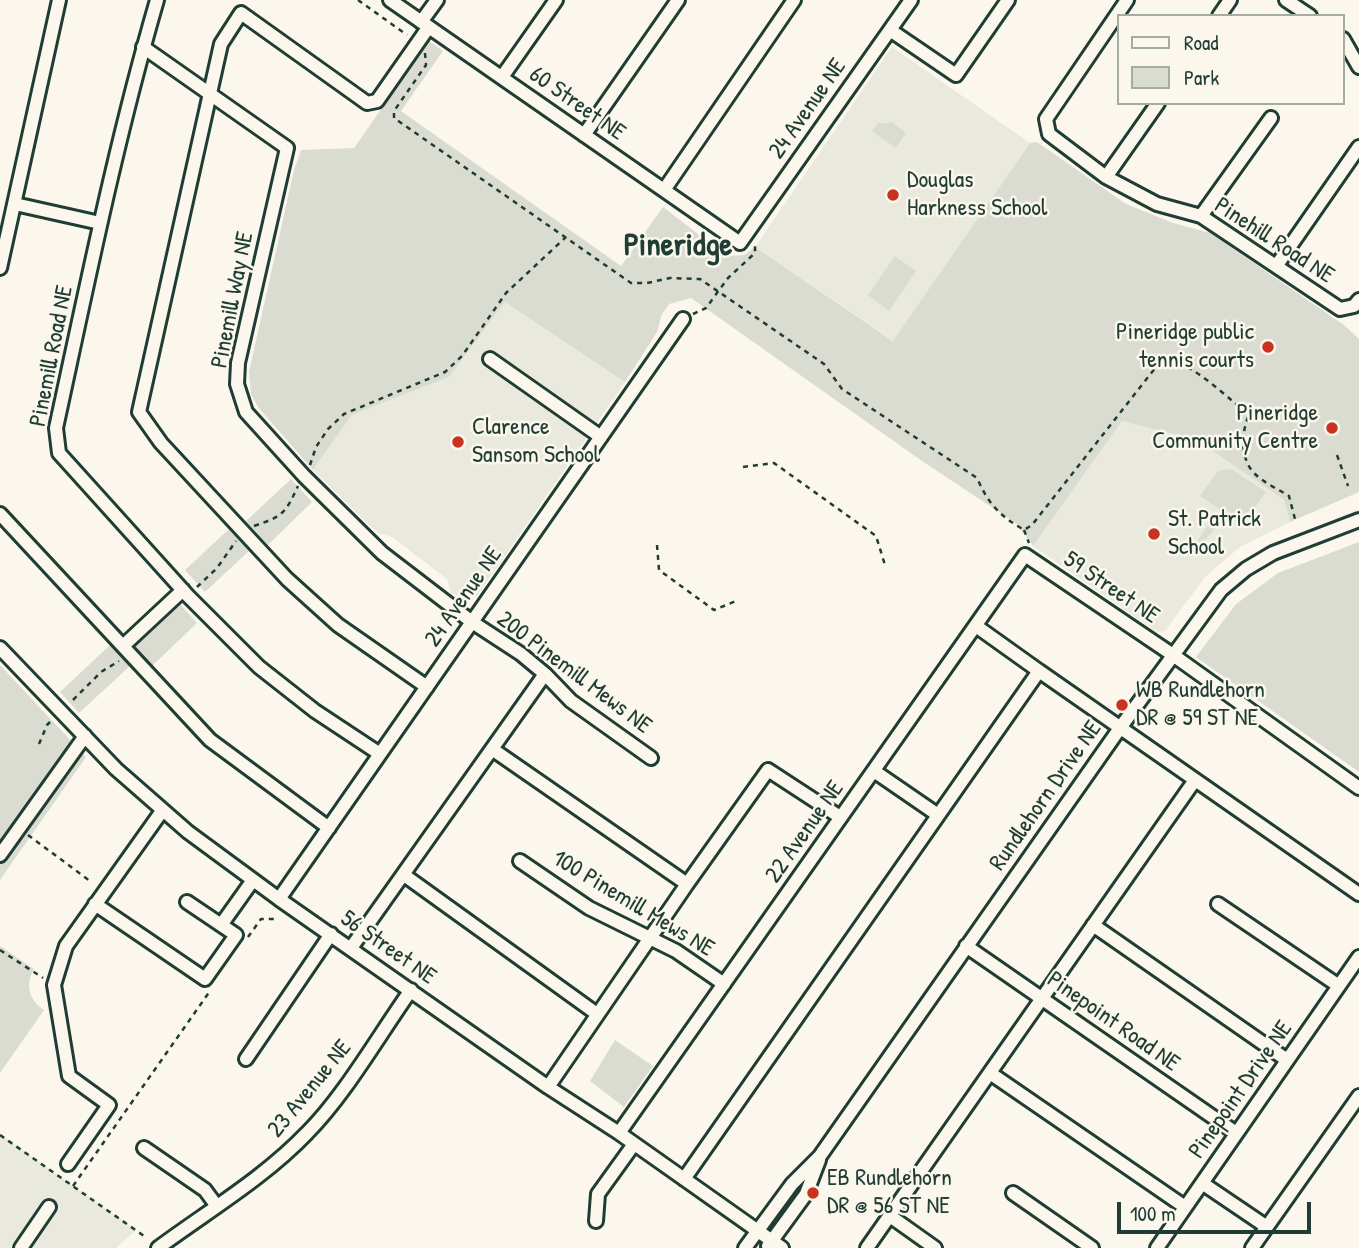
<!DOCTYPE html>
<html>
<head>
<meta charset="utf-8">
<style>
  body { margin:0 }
  #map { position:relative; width:1359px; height:1248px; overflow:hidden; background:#fbf7ec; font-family:"Patrick Hand",sans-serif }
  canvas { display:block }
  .legend { position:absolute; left:1117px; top:14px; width:228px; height:91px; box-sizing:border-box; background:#fbf7ec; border:2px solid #a3ada2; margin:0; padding:9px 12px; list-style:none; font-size:21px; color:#1f3d34 }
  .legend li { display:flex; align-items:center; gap:14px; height:35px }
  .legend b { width:35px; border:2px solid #a3ada2 }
  .scale { position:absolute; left:1117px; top:1202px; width:194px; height:32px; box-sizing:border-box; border:4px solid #1f3d34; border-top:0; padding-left:9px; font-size:21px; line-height:24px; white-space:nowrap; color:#1f3d34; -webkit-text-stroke:5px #fbf7ec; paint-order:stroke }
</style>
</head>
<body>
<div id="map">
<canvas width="1359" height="1248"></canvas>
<ul class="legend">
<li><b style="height:9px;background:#fbf7ec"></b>Road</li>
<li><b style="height:19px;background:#dbdcd1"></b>Park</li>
</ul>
<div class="scale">100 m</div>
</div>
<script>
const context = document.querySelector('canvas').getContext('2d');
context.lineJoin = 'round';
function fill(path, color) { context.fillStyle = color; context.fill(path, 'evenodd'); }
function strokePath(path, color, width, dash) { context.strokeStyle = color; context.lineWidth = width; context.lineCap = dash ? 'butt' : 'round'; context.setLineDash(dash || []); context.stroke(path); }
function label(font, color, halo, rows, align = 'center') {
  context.font = font + ' "Patrick Hand",sans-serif'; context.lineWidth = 5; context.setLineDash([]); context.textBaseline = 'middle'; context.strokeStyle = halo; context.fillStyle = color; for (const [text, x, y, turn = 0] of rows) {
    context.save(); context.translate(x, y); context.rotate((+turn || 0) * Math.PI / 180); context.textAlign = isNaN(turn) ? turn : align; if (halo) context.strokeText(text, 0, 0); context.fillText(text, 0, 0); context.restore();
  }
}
const built = new Path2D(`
  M892 47 1030 143 894 341 755 247Z
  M505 302 625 382 477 596 467 599 451 593 447 579 392 537 379 533 371 527 313 470 352 415 449 377Z
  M1122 421 1197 440 1284 500 1290 522 1240 547 1205 577 1165 631 1157 632 1033 546Z
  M0 1134 136 1230 116 1248H0Z`);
const green = new Path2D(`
  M429 41 443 51 401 111 621 266 663 207 727 256 744 255 755 247 893 341 1030 143 1037 142 1126 204 1173 223 1210 233 1344 325 1359 339V492L1290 522 1284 500 1197 440 1122 421 1033 546 1017 524 922 461 691 298 669 304 662 314 657 332 625 382 505 302 449 377 352 415 313 470 258 407 251 394 249 372 294 170 301 150 354 148Z
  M879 122 881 124 892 122 906 133 896 148 872 131Z
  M895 256 916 271 889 311 868 295Z
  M1231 469 1266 492 1242 525 1200 496 1218 471Z
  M291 479 312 502 268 545 246 521Z
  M1216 513 1224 520 1185 560Z
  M229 529 249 551 205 592 185 570Z
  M1359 542V772L1196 657 1236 604 1278 573Z
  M177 601 197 623 151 667 136 651V639Z
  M110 645 130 666 79 713 60 692Z
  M0 665 86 757 0 880Z
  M0 946 34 969C24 985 30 1001 44 1010L0 1073Z
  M615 1040 653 1066 624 1107 590 1081Z`);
const path = new Path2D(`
  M358 0 407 35
  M425 53 426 65 394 111V118L631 283H647L670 278 700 279 824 364 842 389 977 478C989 505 999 515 1024 530L1032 525 1156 367C1165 366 1176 363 1184 366 1201 372 1234 403 1249 415 1241 432 1240 460 1255 474 1264 483 1278 489 1289 496L1296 523
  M693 314 706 308 728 278 755 253V243
  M1337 455 1348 486
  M310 465 316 447 328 429 344 414 445 372 462 356 506 293 566 237
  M743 467 774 463 876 536 885 565
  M254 526C283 516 285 514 298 486
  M1024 530 1029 543
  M657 545 659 570 714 610 736 601
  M197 587 217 568 236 541
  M73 700 101 672 119 661
  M39 744 47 725 50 722
  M28 835 90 881
  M248 937 261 919H276
  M0 950 43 978
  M0 1135 144 1236
  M73 1186 210 991`);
const minor = new Path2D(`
  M157 0C116 141 87 285 56 428L59 453 188 596 259 667 315 711 380 754
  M390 0 740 243 911 0
  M1127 0 1046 119 1049 134 1106 177 1157 204 1201 216 1340 309 1354 306 1359 300
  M1286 0 1310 16
  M1219 16 1230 0
  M421 22 437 0
  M890 30 956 75 1008 0
  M1343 39 1359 67
  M143 47 287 148 238 363 237 384 246 412 304 476 382 553 472 622 521 654 545 674 571 701 651 758
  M502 77 556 0
  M584 135 678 0
  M1106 177 1158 103
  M664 190 794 0
  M15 204 100 223
  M1201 216 1271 118
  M1277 265 1359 147
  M0 268 59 0
  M490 359 601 437
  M0 514 210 740 329 828
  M976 626 1039 671
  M123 646 183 590
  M0 648 116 769 188 832 279 899 548 1087 619 1133 782 1248
  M427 687 338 625 287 579 161 443 139 412 221 44 241 13 367 103 377 101 428 28
  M492 749 687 884 768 770 840 817
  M874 771 938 815
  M0 855 85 736
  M520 861 589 908 676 951 724 984
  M404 875 597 1014
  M279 899 683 319
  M95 904 205 979 236 935 187 902
  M1218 904 1339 986
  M221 925 253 880
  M1093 925 1287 1060
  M966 946 1236 1133
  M351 948 545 674
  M246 1059 331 934
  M990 1073 1185 1207
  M548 1087 687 884
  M619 1133 1025 555 1173 655 1359 788
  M144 1148 205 1190 216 1205
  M68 1164 109 1105 69 1076 54 985 66 946 162 811
  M684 1179 1039 671 1359 894
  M1202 1183 1267 1227
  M1013 1193 1092 1248
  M890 1216 935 1248
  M596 1221 598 1194 634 1144
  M768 1246 806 1194 819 1160
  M21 1248 49 1207
  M158 1248C208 1211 264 1178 307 1133 345 1095 379 1035 411 990
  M745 1248 792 1184 820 1156 1120 728 1221 590 1246 569 1273 553 1359 520
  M867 1248 1195 780
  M1157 1248 1359 957
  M1252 1248 1359 1096`);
const markers = [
  [893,195,7,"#c8321e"],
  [1268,347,7,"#c8321e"],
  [1332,428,7,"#c8321e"],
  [458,442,7,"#c8321e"],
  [1154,534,7,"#c8321e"],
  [1122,705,7,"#c8321e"],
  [813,1193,7,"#c8321e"]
];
const streetNames = [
  ["60 Street NE",577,104,35],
  ["24 Avenue NE",808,109,-55],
  ["Pinehill Road NE",1274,241,33],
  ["Pinemill Way NE",233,300,-79],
  ["Pinemill Road NE",52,356,-79],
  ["59 Street NE",1111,588,34],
  ["24 Avenue NE",464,597,-55],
  ["200 Pinemill Mews NE",574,673,37],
  ["Rundlehorn Drive NE",1046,796,-55],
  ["22 Avenue NE",805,832,-55],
  ["100 Pinemill Mews NE",633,904,31],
  ["56 Street NE",388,948,35],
  ["Pinepoint Road NE",1113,1022,35],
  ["23 Avenue NE",310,1089,-51],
  ["Pinepoint Drive NE",1241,1090,-55]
];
const poiNames = [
  ["Douglas",907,181],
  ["Harkness School",907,209],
  ["Pineridge public",1254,333,"right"],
  ["tennis courts",1254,361,"right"],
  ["Pineridge",1318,414,"right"],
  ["Community Centre",1318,442,"right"],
  ["Clarence",472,428],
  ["Sansom School",472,456],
  ["St. Patrick",1168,520],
  ["School",1168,548],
  ["WB Rundlehorn",1136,691],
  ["DR @ 59 ST NE",1136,719],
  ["EB Rundlehorn",827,1179],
  ["DR @ 56 ST NE",827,1207]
];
const districtNames = [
  ["Pineridge",678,246]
];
fill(built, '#eae9de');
fill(green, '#dbdcd1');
strokePath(minor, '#1f3d34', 18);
strokePath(path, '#1f3d34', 2.5, [5, 5]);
strokePath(minor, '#fbf7ec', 12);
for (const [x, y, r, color] of markers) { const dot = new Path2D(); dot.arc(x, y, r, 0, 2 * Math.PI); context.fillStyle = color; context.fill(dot); strokePath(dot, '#fbf7ec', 2.5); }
label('24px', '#1f3d34', '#fbf7ec', streetNames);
label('24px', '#1f3d34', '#fbf7ec', poiNames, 'left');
label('bold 32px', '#1f3d34', '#fbf7ec', districtNames);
</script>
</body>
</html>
